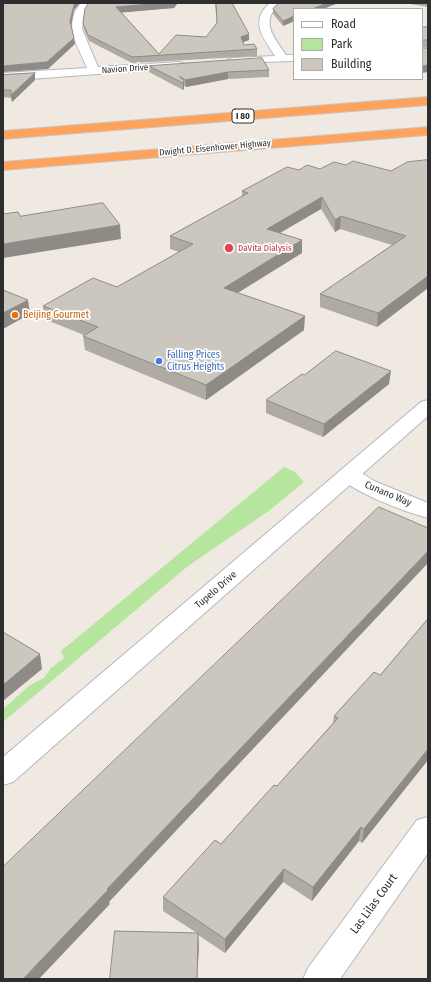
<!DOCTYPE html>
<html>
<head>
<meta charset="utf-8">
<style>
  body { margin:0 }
  #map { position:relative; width:431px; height:982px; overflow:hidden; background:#efe9e1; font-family:"Fira Sans Condensed",sans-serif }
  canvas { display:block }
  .frame { position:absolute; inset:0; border:4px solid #2e2e2e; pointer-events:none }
  .legend { position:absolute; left:293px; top:8px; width:130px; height:72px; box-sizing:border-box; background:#fff; border:1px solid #ababab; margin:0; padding:5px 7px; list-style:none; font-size:12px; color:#2e2e2e }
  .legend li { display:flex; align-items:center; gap:8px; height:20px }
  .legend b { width:20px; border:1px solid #ababab }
</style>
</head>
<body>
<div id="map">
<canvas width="431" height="982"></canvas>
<div class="frame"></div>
<ul class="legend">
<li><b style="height:5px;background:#fff"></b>Road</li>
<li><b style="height:11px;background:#b6e59e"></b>Park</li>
<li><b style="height:11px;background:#cbc7bf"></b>Building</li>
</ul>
</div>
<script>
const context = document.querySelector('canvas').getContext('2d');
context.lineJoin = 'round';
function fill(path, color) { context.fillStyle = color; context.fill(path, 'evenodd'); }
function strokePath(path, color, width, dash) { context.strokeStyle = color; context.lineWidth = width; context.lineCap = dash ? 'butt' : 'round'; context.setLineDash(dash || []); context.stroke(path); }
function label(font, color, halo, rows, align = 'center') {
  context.font = font + ' "Fira Sans Condensed",sans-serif'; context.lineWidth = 3.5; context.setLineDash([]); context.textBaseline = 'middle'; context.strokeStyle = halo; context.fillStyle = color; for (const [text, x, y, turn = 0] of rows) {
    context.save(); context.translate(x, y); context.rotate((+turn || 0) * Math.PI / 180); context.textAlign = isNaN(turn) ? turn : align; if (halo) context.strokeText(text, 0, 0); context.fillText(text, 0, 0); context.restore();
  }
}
const green = new Path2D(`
  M284 467 295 472 304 482 270 510 188 566 3 722V709L30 685 44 678 51 668 64 658 61 651Z`);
const minor = new Path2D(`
  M81 3H92L84 14 82 29 98 67 179 62 183 63 185 65 183 67 179 68 3 81V73L87 68C78 46 62 24 81 3Z
  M270 3H281C278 7 273 10 271 15 265 29 279 44 286 55H294V61L229 63 227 61 229 59 233 58 275 56C263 37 249 21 270 3Z
  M349 469 357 470 374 481 428 503V518C408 513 349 491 338 475L341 470Z
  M428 817V853L340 979H303L308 968 417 820Z`);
const tertiary = new Path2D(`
  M428 400V416L13 782 3 785V757L421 402Z`);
const motorway = new Path2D(`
  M428 97V105L3 139V131Z
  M428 127V135L3 170V162Z`);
const wall = new Path2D(`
  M89 3H178L174 8 121 12 159 54 206 37 217 23 215 3H232L249 40 243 42 244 45 257 49V56L132 63 89 41 84 29 83 23Z
  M279 3H338L283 26 273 14V9Z
  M405 3H428V7Z
  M422 27H428V47H422Z
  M149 66 269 70V77L228 79 186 87 184 86V89L183 90 149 72Z
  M35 73V80L12 102 11 98 3 97V75Z
  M428 160V288L377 327 320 307V294L392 245 340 229 335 232 321 209 280 233 302 240V253L238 293 304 330 206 400 85 350 83 336 84 335 44 319 43 306 117 287 179 252 170 249V236L242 197V191L299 170 320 169 346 165 391 171Z
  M304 375 389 384 323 437 266 413V400Z
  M428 619V760L362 843 359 841 312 901 283 882 225 953 198 935 199 948 197 933 163 911V897L221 844 277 786 333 723 334 716 380 675Z`);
const shadedWall = new Path2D(`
  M75 3H80L74 10 71 27 70 21 74 5Z
  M162 3H178L174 8 117 13 116 7Z
  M327 3H338L323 9H312Z
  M294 16V21L283 26V21Z
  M249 34V40L241 43V37Z
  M74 38 75 44 48 69 3 72V66Z
  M428 65V72L422 73V66Z
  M228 72V79L186 87 185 80Z
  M35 73V80L12 102 11 95Z
  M184 81V89L183 90V83Z
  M322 197 321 209 266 241 267 229Z
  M341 216 340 229 335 232V220Z
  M120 225 121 239 3 258V244Z
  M302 240V253L224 301V288Z
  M428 276V288L377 327 378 313Z
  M28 300 30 314 3 329V313Z
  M305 316 304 330 206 400V385Z
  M391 371 389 384 323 437 324 424Z
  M428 551V563L109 902 110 904 39 979H23L107 889Z
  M40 654 42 669 3 701V685Z
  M428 749V760L362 843 364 829Z
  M361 827 359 841 312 901 313 887Z
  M284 869 283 882 225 953V939Z
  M198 933 199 948 197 979Z`);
const building = new Path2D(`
  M3 3H75L74 5 70 21 74 38 47 62 3 66Z
  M89 3H162L116 7 159 54 176 35 206 37 217 23 216 3H232L249 34 241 37 244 45 254 44 257 49 132 57 88 35 83 23 85 9Z
  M279 3H327L312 9H294V16L283 21 273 9Z
  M422 27H428V40H422Z
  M422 48H428V65L422 66Z
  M262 58 269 70 228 72 185 80 179 76 184 81 183 83 149 66Z
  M35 73 11 95V90H3V75Z
  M428 160V276L378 313 320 294 406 236 341 216 335 220 322 197 267 229 302 240 224 288 305 316 206 385 83 336 98 327 43 306 93 278 117 287 193 244 170 236 248 193 242 191 287 167 299 170 307 165 320 169 334 162 346 165 353 161 391 171 407 162Z
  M103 203 120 225 3 244V214L18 212 20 216Z
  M3 290 28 300 3 313Z
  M336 351 391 371 324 424 266 400 302 374 304 375Z
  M379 507 428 528V551L107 889 108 890 23 979H3V867Z
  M428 619V749L364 829 361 827 313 887 284 869 225 939 163 897 215 840 221 844 274 785 277 786 338 718 334 716 374 672 380 675Z
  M3 632 40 654 3 685Z
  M115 931 198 933 197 979H110Z`);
const markers = [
  [229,248,5,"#e0444e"],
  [15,315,4,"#e8710a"],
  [159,361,4,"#3f7fe0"]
];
const farStreetnames = [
  ["Navion Drive",125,69,-4],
  ["Dwight D. Eisenhower Highway",215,148,-5]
];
const shields = [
  [243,116,22]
];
const shieldNames = [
  ["I 80",243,116]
];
const farHealthnames = [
  ["DaVita Dialysis",238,248]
];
const foodNames = [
  ["Beijing Gourmet",23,315]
];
const shopNames = [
  ["Falling Prices",167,355],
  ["Citrus Heights",167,367]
];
const streetNames = [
  ["Cunano Way",388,494,23],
  ["Tupelo Drive",216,590,-41]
];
const nearStreetnames = [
  ["Las Lilas Court",374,904,-54]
];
fill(green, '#b6e59e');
strokePath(minor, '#b4b7c1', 2);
strokePath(tertiary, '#b4b7c1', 2);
strokePath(motorway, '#c9c9c9', 2);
fill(minor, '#fff');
fill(tertiary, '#fff');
fill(motorway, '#ffa35c');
fill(wall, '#afaba4');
fill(shadedWall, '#8e8b86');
fill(building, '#cbc7bf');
strokePath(building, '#8e8b86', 1);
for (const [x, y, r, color] of markers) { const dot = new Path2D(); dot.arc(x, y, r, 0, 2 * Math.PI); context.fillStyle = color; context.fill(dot); strokePath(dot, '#fff', 1.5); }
label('9px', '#2e2e2e', '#fff', farStreetnames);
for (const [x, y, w] of shields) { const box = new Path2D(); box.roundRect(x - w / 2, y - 7, w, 14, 3); context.fillStyle = '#fff'; context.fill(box); strokePath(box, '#2e2e2e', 1); }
label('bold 9px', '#2e2e2e', null, shieldNames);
label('9px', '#be3a42', '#fff', farHealthnames, 'left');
label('10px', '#c56008', '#fff', foodNames, 'left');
label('10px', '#366cbe', '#fff', shopNames, 'left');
label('10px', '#2e2e2e', '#fff', streetNames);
label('12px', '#2e2e2e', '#fff', nearStreetnames);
</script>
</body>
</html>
